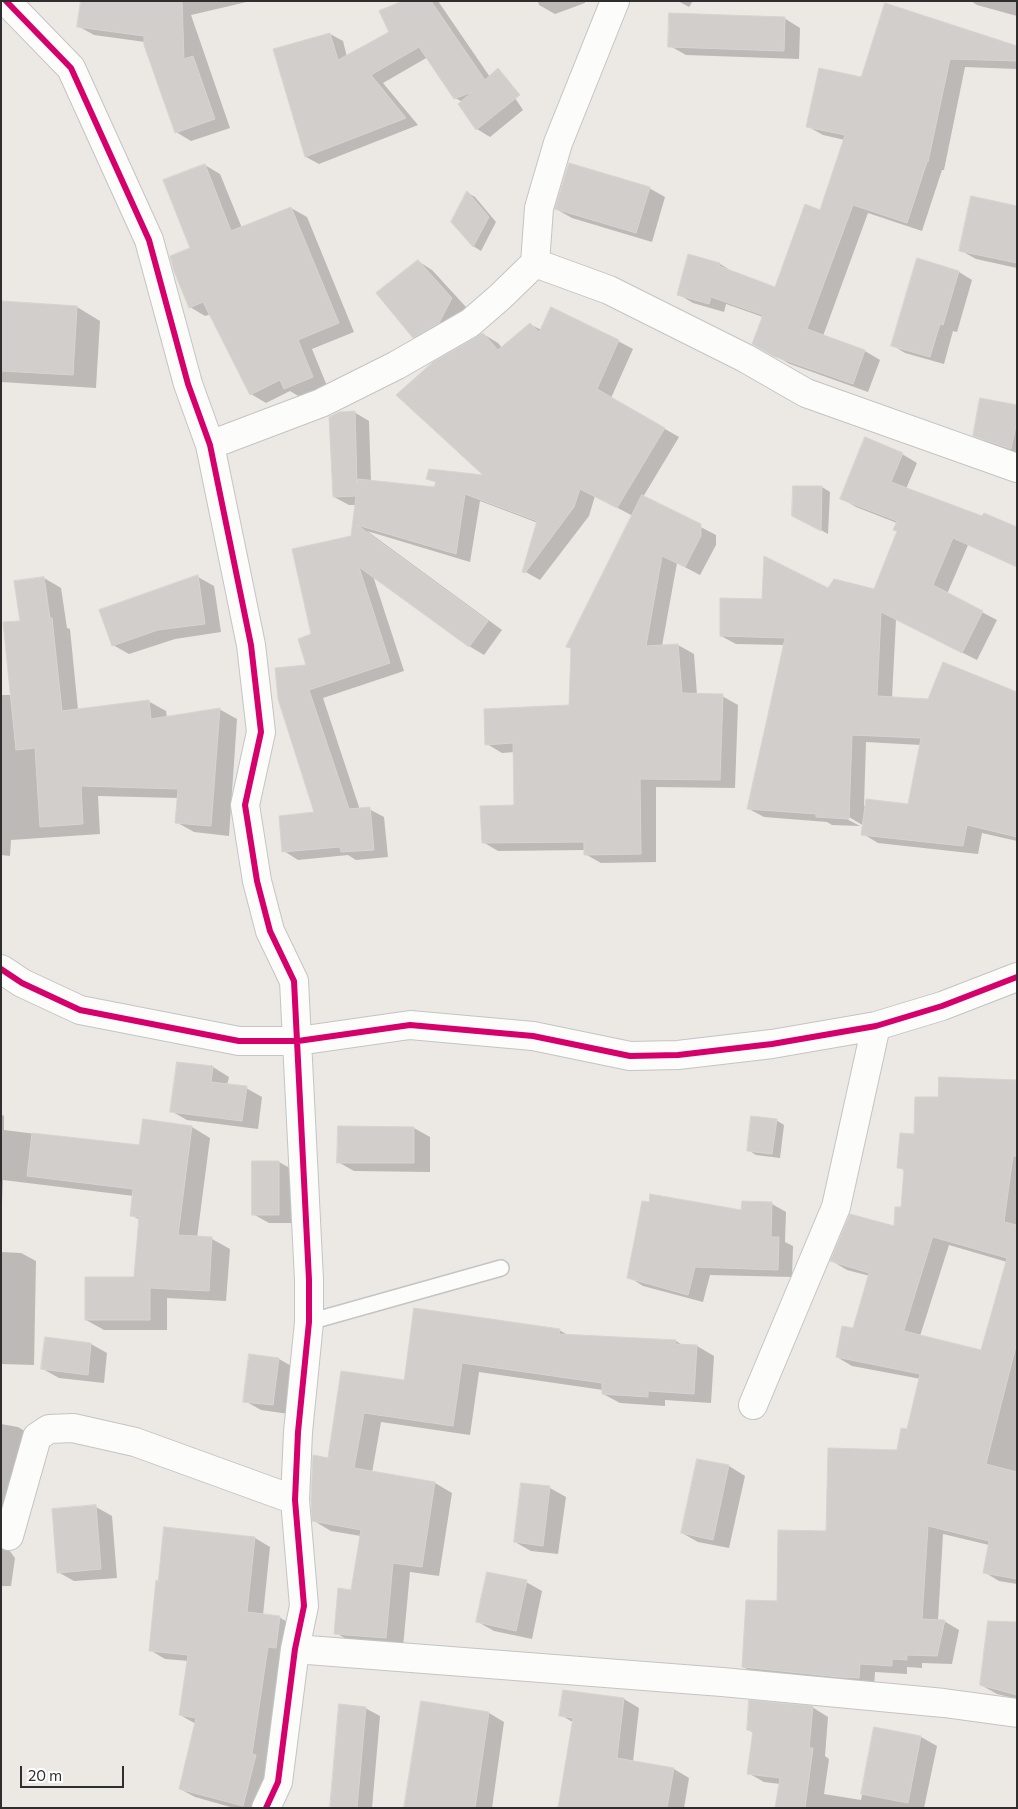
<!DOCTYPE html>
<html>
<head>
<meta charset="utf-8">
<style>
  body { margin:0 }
  #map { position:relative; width:1018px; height:1809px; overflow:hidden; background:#ece8e4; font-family:Commissioner,sans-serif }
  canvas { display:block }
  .frame { position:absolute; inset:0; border:2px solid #2e2e2e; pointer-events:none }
  .scale { position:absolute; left:20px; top:1766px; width:104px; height:22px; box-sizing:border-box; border:2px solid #2e2e2e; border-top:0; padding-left:6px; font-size:15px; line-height:18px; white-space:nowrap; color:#2e2e2e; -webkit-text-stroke:4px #fff; paint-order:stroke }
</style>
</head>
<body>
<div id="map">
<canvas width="1018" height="1809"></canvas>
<div class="frame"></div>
<div class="scale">20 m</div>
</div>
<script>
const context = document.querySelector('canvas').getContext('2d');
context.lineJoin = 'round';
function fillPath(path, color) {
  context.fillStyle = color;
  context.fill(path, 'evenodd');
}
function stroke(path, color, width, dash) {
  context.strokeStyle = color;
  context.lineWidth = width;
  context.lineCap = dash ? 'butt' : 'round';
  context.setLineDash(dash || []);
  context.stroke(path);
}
fillPath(new Path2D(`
  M82,1H251L191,15L230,128L191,141L176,132L145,42L94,35L78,26Z
  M406,1H438L490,77L505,83L523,110L490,137L477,129L463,102L455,98L428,57L383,83L418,125L319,164L306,157L275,50L330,34L343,41L347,57L390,33Z
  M538,1H585V3L555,14L539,5Z
  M678,1H693L689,7Z
  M971,1H1017V16L977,5Z
  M886,5L1017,48V69L965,67L944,170H942L922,231L868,213L823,336L865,351L880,360L868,392L790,364L754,344L763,317L726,304L724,312L693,303L678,294L689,256L720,264L735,273L776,289L821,211L845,140L823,135L807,126L862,78Z
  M784,18L800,28L799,59L686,55L670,46Z
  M205,165L220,174L242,228L291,208L307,217L354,332L312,349L327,386L300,397L290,391L266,403L251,394L211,314L205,316L190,307L192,248Z
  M649,188L665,197L652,242L572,218L556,209Z
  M468,193L475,197L496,222L481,251L473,246L453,221Z
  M1017,207V268L976,259L960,250Z
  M918,260L959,272L972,280L957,332L953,331L944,364L905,353L892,345Z
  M418,261L432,270L466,307L453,331L428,345L414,337Z
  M1,302L77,307L100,321L96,388L1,382Z
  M530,324L541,330L618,341L633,349L611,398L679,437L643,497L716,535V545L700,575L677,563L662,646L678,645L694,654L697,695L722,696L738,705L735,788L656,787V862L601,863L585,854V850L498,851L483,842L515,806V752L502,753L487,744L570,706L573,649L568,646L633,516L595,496L589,516L540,580L524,571L538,523L480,501L470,562L367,531L502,630L484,655L469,646L373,576L404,671L323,698L360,810L369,809L384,817L388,857L356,860L348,855L298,860L284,851L316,813L279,698L308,666L313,635L352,537L356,505H349L334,497L354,412L369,421L371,482L435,489L437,483L428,478L486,477L483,334L498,343L502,348Z
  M1017,406V454L991,445L975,435Z
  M902,454L917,463L906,489L1017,529V567L968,545L947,594L997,620L977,660L896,619L892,698L929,700L1017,693V841L982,833L978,854L878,843L863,834L864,826L844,814L843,817L860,826L832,825L827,822L764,817L749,809L784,645L736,644L721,636L763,601L829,590L875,591L898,531L897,523L856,507L841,498ZM866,742L921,745L909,805L864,806Z
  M822,487L830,492L828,534L793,515Z
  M198,577L214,586L221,632L175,639L129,654L113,645Z
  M44,578L61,588L67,628L70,629L78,710L148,701L166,711L167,718L219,709L237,719L229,836L194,832L176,822L178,798L98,796L100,834L11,840L10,856L1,855V695H12L22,622Z
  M213,1067L229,1077L227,1085L246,1088L262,1097L258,1129L187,1120L171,1111Z
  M1017,1081V1584L999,1581L984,1572L989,1545L943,1534L938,1621H944L959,1630L952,1664L922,1663V1668L907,1667V1674L875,1672L874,1686L758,1675L743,1667L778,1603L827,1532L898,1451L908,1431L921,1379L852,1366L837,1357L853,1329L870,1276L847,1270L832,1261L895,1228L902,1209L905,1171L899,1167L915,1135L939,1099ZM949,1245L1007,1262L981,1351L920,1336Z
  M1,1114L4,1116V1130L140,1147L144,1121L192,1127L210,1138L197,1238L212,1239L230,1249L226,1301L167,1298V1330H104L86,1320L136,1278L140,1220L131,1215L134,1196L3,1180L1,1227Z
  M776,1120L784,1125L780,1158L756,1155L748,1150Z
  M339,1127L414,1128L430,1137V1172L354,1171L338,1162Z
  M279,1162L295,1171V1223H269L253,1214Z
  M772,1204L786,1212L785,1242L793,1246L792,1277L710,1275L703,1302L643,1286L629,1277L743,1212Z
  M1,1252L21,1253L36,1261L34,1365L1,1364Z
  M559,1330L568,1335L676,1341L684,1346H697L714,1356L711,1403L665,1400V1406L620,1403L603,1394V1390L479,1372L470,1435L381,1422L372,1473L435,1483L452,1493L439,1576L410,1572L403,1647L353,1643L336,1633L352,1591L361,1536L331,1531L314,1521L330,1460L342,1372L405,1381Z
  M91,1344L107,1353L104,1383L59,1378L43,1369Z
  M279,1359L295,1368L289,1414L261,1410L245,1401Z
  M1,1424L18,1427L33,1436L8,1541L9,1550L15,1558L11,1586H1Z
  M698,1460L729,1466L745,1476L729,1548L698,1542L682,1533Z
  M522,1484L550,1488L566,1497L558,1554L531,1551L515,1542Z
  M96,1507L112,1516L117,1578L74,1581L58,1572Z
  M255,1538L270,1547L263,1615L279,1617L294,1626L271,1765L260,1808H234L195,1797L180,1789L196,1724L180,1715L189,1661L165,1659L150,1650Z
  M526,1582L542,1591L532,1639L494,1631L478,1622Z
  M1017,1624V1699L997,1694L981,1685Z
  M624,1699L639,1708L633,1762L674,1769L689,1778L684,1808H559L574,1723L561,1715Z
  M812,1707L828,1717L825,1756L829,1759L824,1794L861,1800L875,1728L921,1737L937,1746L924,1808H776L780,1784L764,1782L748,1773L754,1733L748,1730Z
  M365,1708L380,1716L372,1808H331Z
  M489,1713L504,1722L492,1808H406Z`), '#0003');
const building = new Path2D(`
  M81,1H182L184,59L193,56L215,119L175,133L144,45V36L77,27Z
  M403,1H431L485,80L498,68L520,95L476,130L458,104L472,92L454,99L419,47L371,75L406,118L305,157L273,49L330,33L338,60L389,32L379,11Z
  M885,3L1017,46V61L950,59L928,162H927L907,223L853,205L807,329L865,350L853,384L773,356L752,344L763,315L711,297L709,304L677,295L688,254L720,263L719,266L775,287L805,204L820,210L845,135L806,127L819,68L861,77Z
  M669,13L785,17L784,51L668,47Z
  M569,163L650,187L636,233L555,209Z
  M205,164L231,231L291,207L339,323L298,340L313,377L284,389L280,380L250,395L203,302L189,308L174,271L170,256L190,248L163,180Z
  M467,191L489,217L473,247L451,222Z
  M971,196L1017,206V263L959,251Z
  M917,258L959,271L943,325L940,324L930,357L891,346Z
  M418,260L452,298L439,323L413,338L376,293Z
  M1,301L77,306L73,375L1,371Z
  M551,307L619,340L597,389L665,428L617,508L580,489L574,507L525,573L522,572L537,521L465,494L456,554L357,525L488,621L469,647L359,567L390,663L309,690L349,809L370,807L374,850L341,852L340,847L282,852L279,816L314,812L278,699L275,668L306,665L298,639L311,634L292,549L351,536L356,496L333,497L329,417L339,412L355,411L357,484L358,479L434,487L436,482L426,479L429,469L483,475L396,395L433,362L483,333L498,350L530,323L539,332Z
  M980,398L1017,405V421L1011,449L973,436Z
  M865,437L903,453L891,482L982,516L984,513L1017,527V567L953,538L933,585L983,611L962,653L881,612L877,696L928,699L943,662L1017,692V837L967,825L963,846L861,835L866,799L908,804L921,738L852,735L849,819L816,817V814L747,809L785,638L720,636V598L762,599L764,556L828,588L834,579L874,589L897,531L893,530L897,521L840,499Z
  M793,486H822L821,531L792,516Z
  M642,495L701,524V536L685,567L662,556L646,646L678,644L682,693L723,694L720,780L640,779L641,854L584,855V842L482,843L480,806L514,805L513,743L485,745L484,709L569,705L571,648L566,647Z
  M198,575L205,624L158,630L112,646L99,610Z
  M44,577L50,618H52L62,711L149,700L151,719L220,708L211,826L175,823L178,789L81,786L83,824L40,827L35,748L16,750L3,622L20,621L14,581Z
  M177,1062L213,1066L211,1082L247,1086L242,1121L170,1112Z
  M939,1077L1017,1080V1156H1013L1004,1222L1017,1225V1342L986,1464L1017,1472V1579L983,1573L989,1541L928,1526L922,1619L945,1620L937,1656L907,1655V1660L892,1659V1666L860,1664L859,1678L839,1677L742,1667L746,1600L777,1601L778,1530L826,1531L828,1448L897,1450L901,1428L907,1429L920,1374L836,1357L842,1326L853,1328L869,1273L830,1261L850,1214L894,1226L895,1207H901L904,1169L897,1168L900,1133L914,1134L915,1097H938ZM933,1237L1007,1258L981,1350L904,1331Z
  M751,1116L777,1119L772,1154L747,1151Z
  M143,1119L192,1126L178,1235L212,1237L209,1291L150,1288V1320H85V1277H134L139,1217L130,1216L133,1189L27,1176L32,1133L139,1145Z
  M338,1126L414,1127V1163H337Z
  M252,1161H279V1215H252Z
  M650,1194L741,1210L742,1201L772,1202L771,1237H779L778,1270L695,1267L688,1295L627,1278L642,1201L649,1202Z
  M414,1308L560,1329L559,1334L676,1340L675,1344L697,1345L694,1394L648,1391V1397L602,1394V1383L462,1363L453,1426L364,1413L354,1468L435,1482L422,1567L393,1563L386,1638L334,1634L338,1588L351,1590L361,1530L312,1521L311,1500L313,1455L328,1458L341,1371L404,1380Z
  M45,1337L91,1343L88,1375L41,1369Z
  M249,1354L279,1358L273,1405L243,1402Z
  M697,1459L729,1465L713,1540L681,1533Z
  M521,1483L550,1486L543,1546L514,1542Z
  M96,1505L101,1569L57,1573L52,1509Z
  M164,1527L255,1537L247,1612L280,1616L276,1648L268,1647L252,1754L256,1755L243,1806L179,1789L196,1718L179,1715L188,1655L149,1651L156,1580L158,1581Z
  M487,1572L527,1580L516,1631L476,1622Z
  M988,1621L1017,1622V1695L980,1685Z
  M563,1690L624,1698L617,1758L674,1768L667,1808H558L573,1718L559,1716Z
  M749,1700L813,1706L809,1748H813L805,1808H775L780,1778L747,1774L753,1731L747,1730Z
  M421,1701L489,1712L475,1808H404Z
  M339,1704L366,1707L357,1808H330Z
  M874,1727L921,1736L908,1803L861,1794Z`);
fillPath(building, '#d1cecb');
stroke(building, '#d7d4d0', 1);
const service = new Path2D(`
  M309,1322L501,1268`);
const minor = new Path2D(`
  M6,1L71,68L149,240L188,384L210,445L251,645L261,732L245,805L257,881L270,931L294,981L309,1280V1322L298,1432L295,1500L304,1606L295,1649L278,1782L266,1808
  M535,263L609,290L745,358L806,393L1017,468
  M210,445L321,403L397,365L470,323L500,297L535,263L539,208L558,143L615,1
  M1,969L22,983L80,1010L239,1041H298L410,1025L533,1036L630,1056L678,1055L772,1044L876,1026L942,1006L1017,977
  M753,1405L836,1207L876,1026
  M9,1536L37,1437L49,1429L73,1428L135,1442L295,1500
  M295,1649L722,1682L944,1703L1017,1713`);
stroke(service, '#c5c4c5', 18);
stroke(minor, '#c5c4c5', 30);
stroke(service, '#fcfcfb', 15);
stroke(minor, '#fcfcfb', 28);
stroke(new Path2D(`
  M6,1L71,68L149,240L188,384L210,445L251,645L261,732L245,805L257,881L270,931L294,981L309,1280V1322L298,1432L295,1500L304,1606L295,1649L278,1782L266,1808
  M1,969L22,983L80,1010L239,1041H298L410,1025L533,1036L630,1056L678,1055L772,1044L876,1026L942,1006L1017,977`), '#d6006c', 6);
</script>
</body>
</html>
